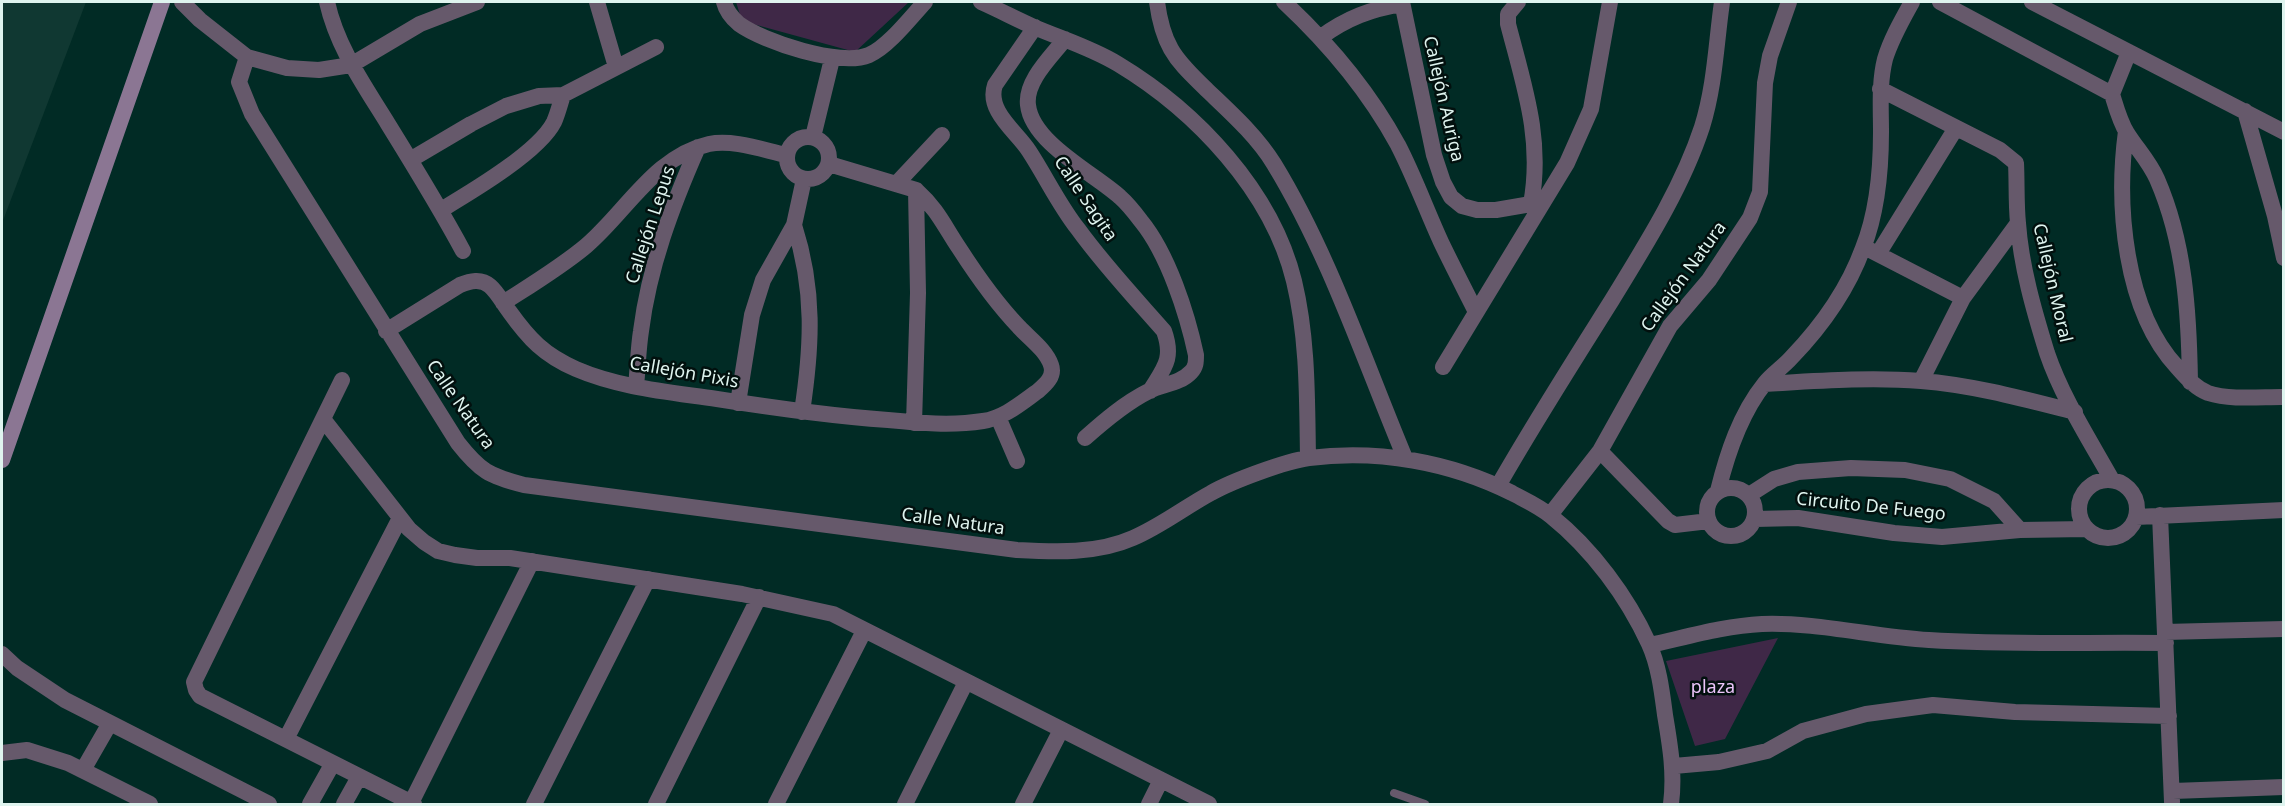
<!DOCTYPE html>
<html>
<head>
<meta charset="utf-8">
<style>
  body { margin:0 }
  #map { position:relative; width:2285px; height:806px; overflow:hidden; background:#012b25; font-family:"Noto Sans",sans-serif }
  canvas { display:block }
  .frame { position:absolute; inset:0; border:3px solid #dff4ef; pointer-events:none }
</style>
</head>
<body>
<div id="map">
<canvas width="2285" height="806"></canvas>
<div class="frame"></div>
</div>
<script>
const context = document.querySelector('canvas').getContext('2d');
context.lineJoin = 'round';
function fillPath(path, color) {
  context.fillStyle = color;
  context.fill(path, 'evenodd');
}
function stroke(path, color, width, dash) {
  context.strokeStyle = color;
  context.lineWidth = width;
  context.lineCap = dash ? 'butt' : 'round';
  context.setLineDash(dash || []);
  context.stroke(path);
}
function write(font, color, halo, rows, align = 'center') {
  context.font = font + ' "Noto Sans",sans-serif';
  context.lineWidth = 5;
  context.setLineDash([]);
  context.textBaseline = 'middle';
  context.strokeStyle = halo;
  context.fillStyle = color;
  for (const [text, x, y, turn = 0] of rows) {
    context.save();
    context.translate(x, y);
    context.rotate((+turn || 0) * Math.PI / 180);
    context.textAlign = isNaN(turn) ? turn : align;
    if (halo) context.strokeText(text, 0, 0);
    context.fillText(text, 0, 0);
    context.restore();
  }
}
fillPath(new Path2D(`
  M2,2H86L2,223Z`), '#103832');
fillPath(new Path2D(`
  M736,2H909L855,52L742,21Z
  M1778,638L1725,739L1695,746L1666,661Z`), '#3f2847');
stroke(new Path2D(`
  M1394,793L1425,804`), '#66596b', 8);
stroke(new Path2D(`
  M182,2L200,20L247,57L287,68L319,70L351,65L420,24L477,2
  M327,2C337,47 364,85 388,124C414,166 440,208 463,251
  M597,2L616,67
  M724,2C726,10 732,18 739,24C764,42 840,67 869,55C888,47 911,17 925,2
  M981,2C999,10 1016,19 1034,27C1062,39 1092,48 1118,64C1196,111 1272,191 1294,281C1308,339 1307,399 1308,458
  M1157,2C1159,17 1163,35 1171,49C1180,65 1194,77 1207,90C1230,112 1257,136 1274,164C1329,254 1364,360 1405,458
  M1284,2C1329,44 1368,90 1398,145C1414,176 1426,209 1441,242C1452,265 1464,288 1476,312
  M1402,2L1434,155L1443,182L1451,197L1462,206L1477,210H1496L1531,204C1543,139 1524,86 1508,24V14L1518,2
  M1940,2L2112,94
  M2032,2L2284,132
  M1035,27L995,85C986,111 1017,132 1029,151C1046,177 1059,205 1078,229C1104,265 1135,298 1164,331C1174,359 1164,368 1150,391
  M1321,37C1347,18 1371,9 1402,4
  M1065,39C1051,57 1025,81 1028,105C1032,143 1095,174 1120,197C1128,204 1135,213 1141,221C1168,254 1187,313 1196,355C1196,362 1196,367 1191,372C1180,384 1162,384 1149,391C1125,403 1104,421 1085,438
  M2129,52L2112,94C2116,107 2120,122 2127,133C2137,149 2149,161 2157,179C2185,243 2189,313 2190,382
  M247,57L239,82L252,114L458,443C480,471 489,476 524,485L1017,550C1055,552 1097,554 1133,538C1161,526 1185,507 1211,493C1232,481 1286,461 1309,458C1378,449 1450,462 1512,493C1525,500 1539,506 1551,516C1592,549 1627,596 1649,644C1659,666 1662,692 1665,715C1670,745 1675,773 1671,804
  M1880,89L2000,150L2016,163C2017,183 2016,203 2018,223C2021,266 2034,311 2047,353C2062,397 2089,439 2112,480
  M2245,111L2275,216L2284,258
  M2126,131C2116,205 2124,310 2177,367C2186,377 2195,388 2208,393C2230,400 2259,397 2282,397
  M787 158a21 21 0 1 1 42 0a21 21 0 1 1-42 0Z
  M813,137L832,59
  M410,160L471,124L506,106L539,96L563,95L656,47
  M829,164L916,190L918,293L914,423
  M897,183L942,135
  M441,210C471,192 539,152 554,122C558,113 560,104 563,95
  M794,225C815,290 812,346 802,412
  M1868,249L1963,298
  M1878,254L1956,128
  M503,303C531,285 561,267 586,246C626,212 655,156 709,144C733,139 763,150 786,155
  M386,331L460,285C470,281 481,278 490,286C497,292 503,303 509,311C529,339 544,355 576,369C620,388 670,392 717,399C774,408 831,416 888,420C919,423 952,426 983,421C1004,418 1021,403 1038,391C1046,384 1055,376 1051,365C1046,350 1029,338 1019,327C996,303 977,276 959,248C943,224 938,210 916,190
  M1443,367L1567,163L1591,109L1610,2
  M342,380L194,682L196,690L200,696L414,804
  M1921,381L1963,298L2018,223
  M1765,384C1817,381 1869,377 1921,381C1973,385 2024,399 2075,412
  M636,386C638,368 638,350 641,331C649,267 672,206 698,147
  M738,403L752,315L763,280L794,225L804,179
  M998,417L1017,461
  M323,419L409,529L424,542L438,551L455,555L477,558H510L742,594L833,614L1209,804
  M1600,451L1668,521L1675,525L1709,521
  M2079 509a29 29 0 1 1 58 0a29 29 0 1 1-58 0Z
  M1498,486C1534,423 1573,362 1612,300C1645,246 1682,188 1702,127C1715,85 1716,44 1722,2
  M1707 512a24 24 0 1 1 48 0a24 24 0 1 1-48 0Z
  M1718,491C1727,454 1740,414 1765,383C1772,374 1783,367 1791,358C1821,327 1848,289 1863,248C1877,213 1881,169 1881,132C1881,107 1879,83 1885,59C1891,39 1902,20 1912,2
  M1749,495L1774,479L1798,472L1851,468L1905,470L1950,479L1994,501L2020,530
  M1550,515L1600,451L1670,326L1709,280L1750,218L1760,192L1765,83L1770,56L1789,2
  M2160,515L2172,802
  M2136,517L2284,510
  M1755,519L1798,518L1894,533L1942,537L2020,530L2087,529
  M2165,632L2284,629
  M1650,645C1687,637 1724,626 1762,624C1818,622 1873,637 1929,640C2007,645 2087,642 2166,643
  M2,654L17,668L65,700L269,804
  M286,739L400,518
  M2,753L27,750L68,763L150,804
  M1674,766L1719,762L1767,751L1803,731L1866,714L1933,705L2015,712L2169,716
  M83,770L110,723
  M2173,791L2284,787
  M411,803L532,561
  M310,804L333,763
  M344,804L359,777
  M534,804L648,579
  M656,804L759,597
  M776,804L864,631
  M905,804L966,682
  M1023,804L1061,730
  M1149,804L1161,780`), '#66596b', 16);
stroke(new Path2D(`
  M2,460L162,2`), '#8b7693', 16);
write('18px', '#dff4ef', '#02100e', [
  ["Callejón Auriga",1443,99,77],
  ["Calle Sagita",1085,199,56],
  ["Callejón Lepus",651,225,-72],
  ["Callejón Natura",1684,277,-54],
  ["Callejón Moral",2052,283,77],
  ["Callejón Pixis",684,373,10],
  ["Calle Natura",460,405,55],
  ["Circuito De Fuego",1871,507,6],
  ["Calle Natura",953,522,8]
]);
write('18px', '#ebc4f9', '#02100e', [
  ["plaza",1713,688]
]);
</script>
</body>
</html>
